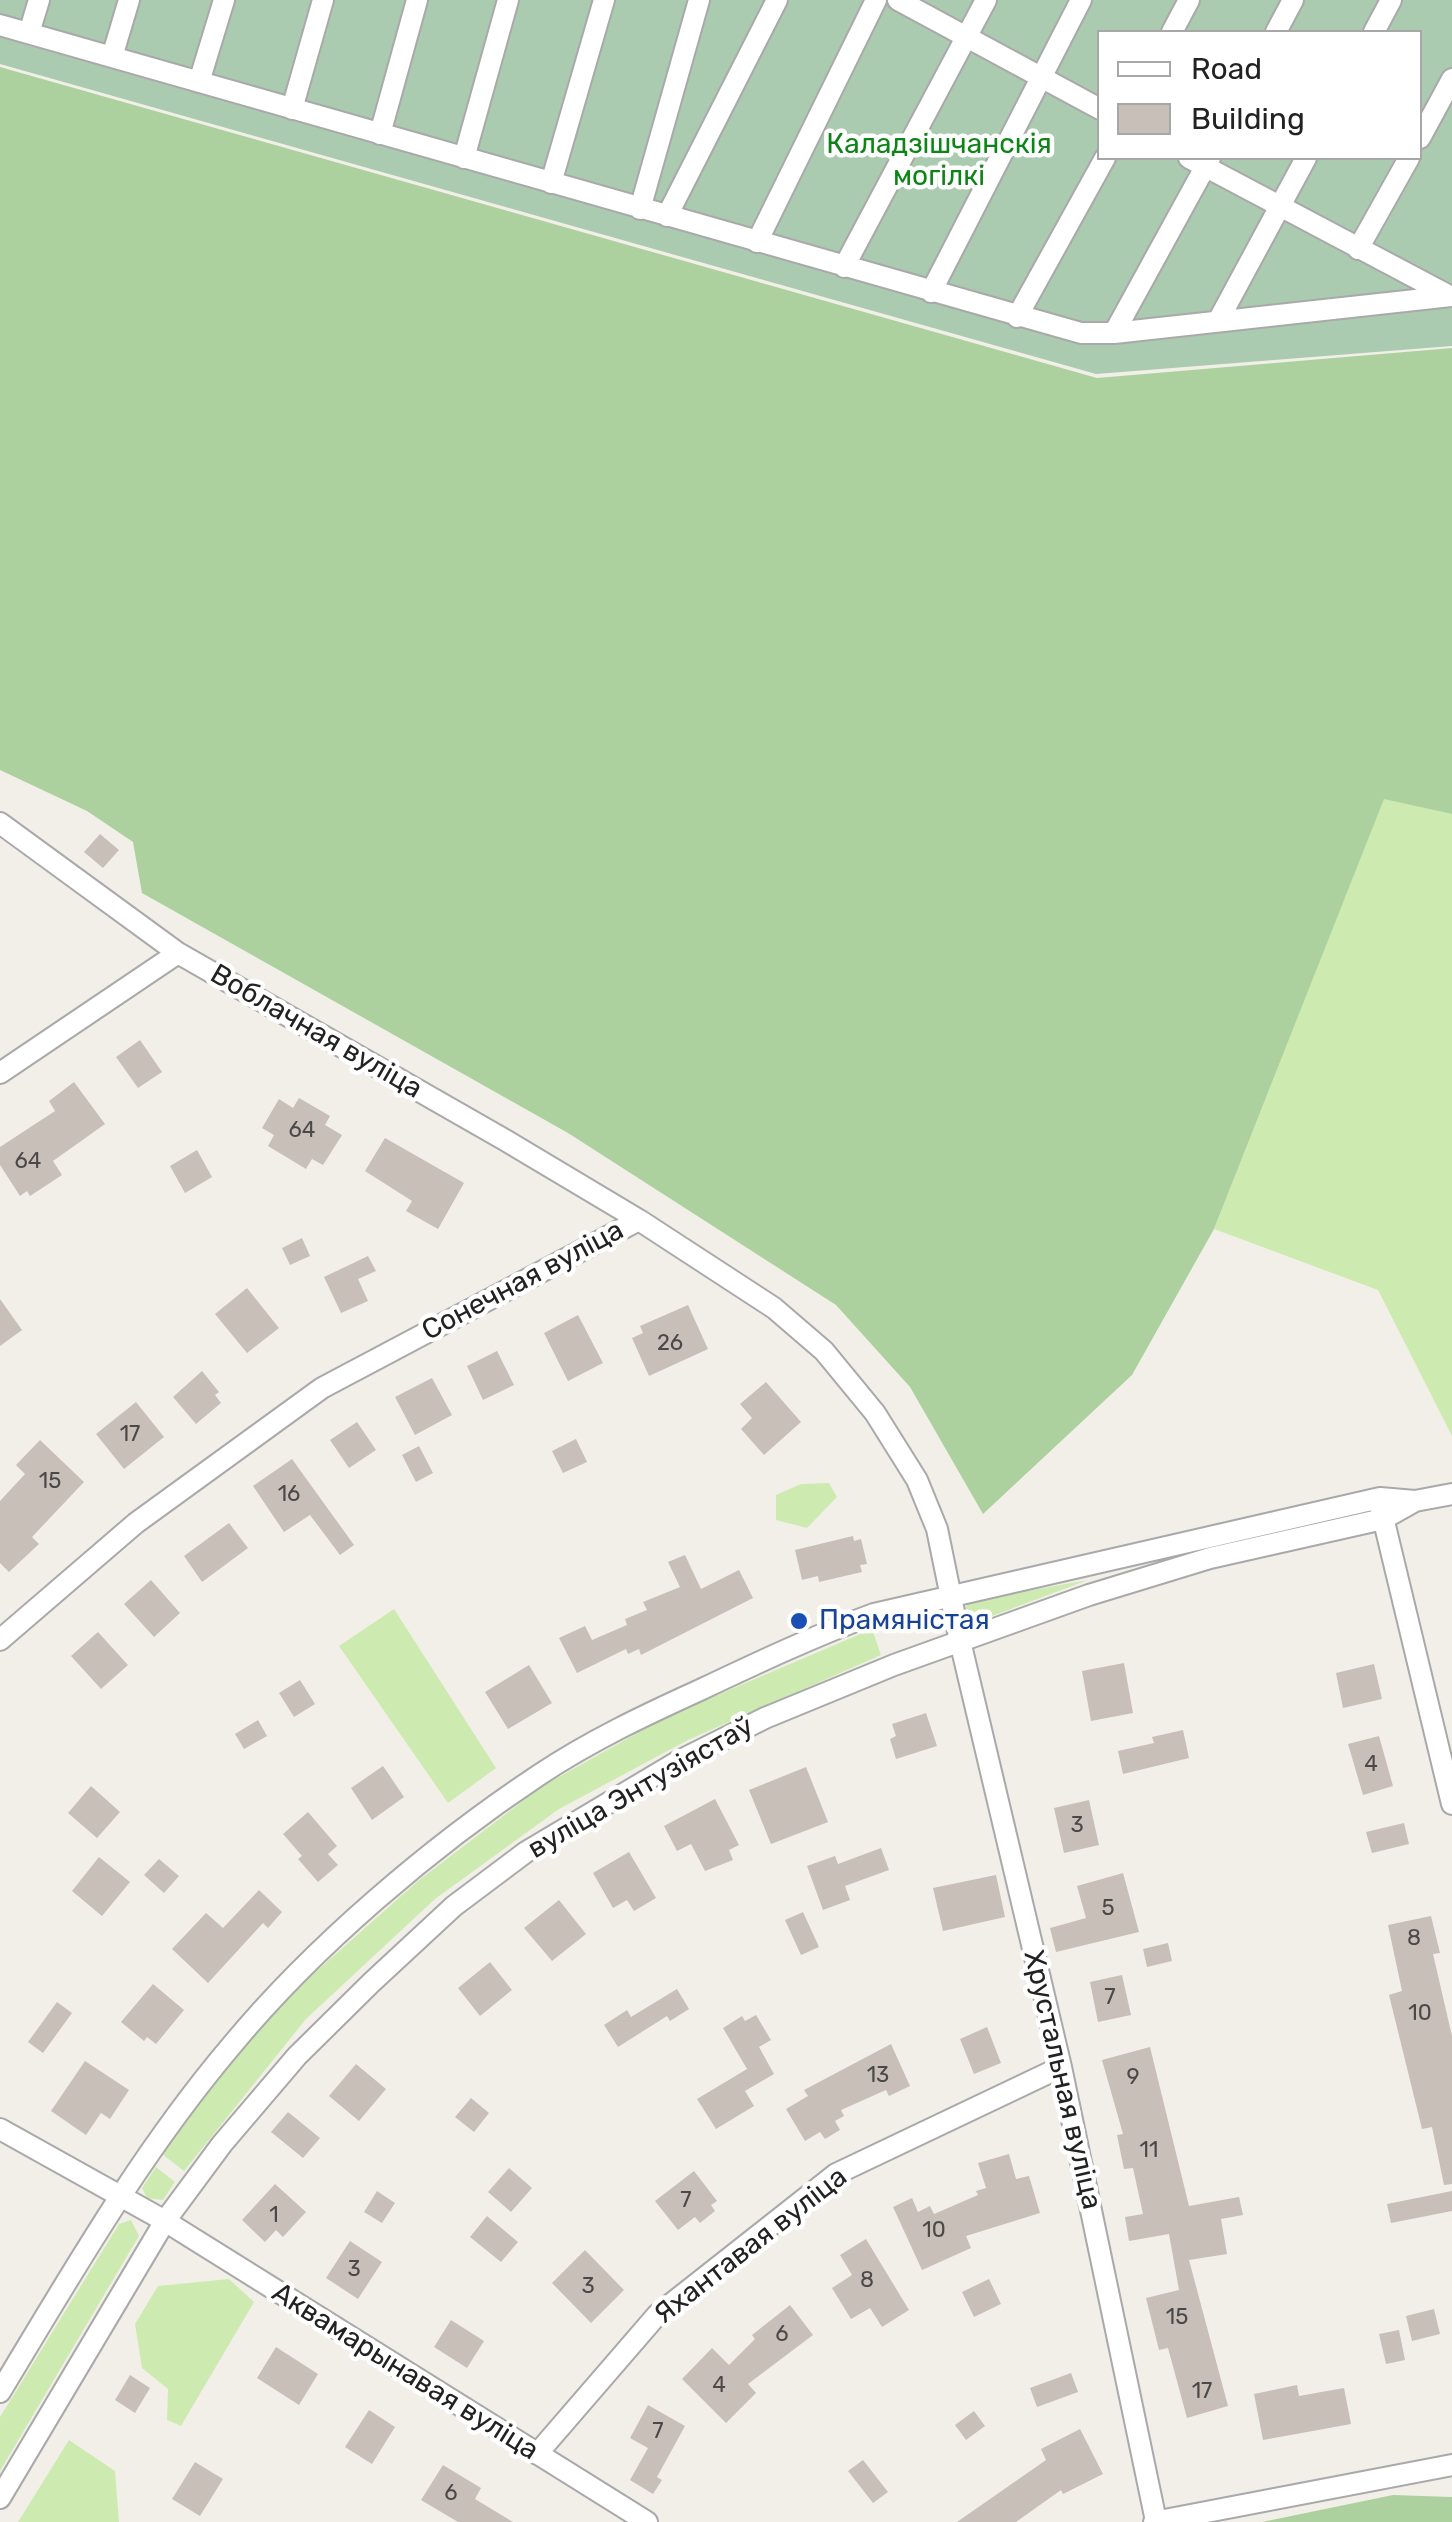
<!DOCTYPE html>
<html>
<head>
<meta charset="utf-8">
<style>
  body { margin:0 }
  #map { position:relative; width:1452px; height:2522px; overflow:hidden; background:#f2efe9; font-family:Rubik,sans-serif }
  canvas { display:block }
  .legend { position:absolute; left:1097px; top:30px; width:325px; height:130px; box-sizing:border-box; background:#fff; border:2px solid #a7a7a7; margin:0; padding:12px 18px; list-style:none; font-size:30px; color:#222 }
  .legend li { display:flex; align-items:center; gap:20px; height:50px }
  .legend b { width:50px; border:2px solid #a7a7a7 }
</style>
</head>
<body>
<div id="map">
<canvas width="1452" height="2522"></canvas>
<ul class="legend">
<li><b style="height:12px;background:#fff"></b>Road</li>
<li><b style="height:28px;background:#c7bfb8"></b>Building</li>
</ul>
</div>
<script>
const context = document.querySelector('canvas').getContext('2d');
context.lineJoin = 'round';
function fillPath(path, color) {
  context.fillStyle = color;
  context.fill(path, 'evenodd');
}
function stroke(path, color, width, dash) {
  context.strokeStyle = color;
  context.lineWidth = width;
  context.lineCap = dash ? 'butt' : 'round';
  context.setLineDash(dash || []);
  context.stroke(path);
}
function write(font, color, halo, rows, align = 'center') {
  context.font = font + ' Rubik,sans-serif';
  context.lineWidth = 9;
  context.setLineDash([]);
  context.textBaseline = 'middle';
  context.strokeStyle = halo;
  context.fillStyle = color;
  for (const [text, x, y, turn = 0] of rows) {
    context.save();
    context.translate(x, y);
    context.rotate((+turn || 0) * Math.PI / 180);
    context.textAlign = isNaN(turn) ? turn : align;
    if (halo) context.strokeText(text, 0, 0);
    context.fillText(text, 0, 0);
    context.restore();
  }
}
fillPath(new Path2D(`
  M1384,798L1452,814V1436L1378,1290L1214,1229Z
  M829,1483L837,1497L807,1528L776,1520V1495L801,1484Z
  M1088,1580L976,1622L965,1619L962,1611L968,1604L983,1599Z
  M394,1609L496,1768L448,1803L339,1646Z
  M872,1629L881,1655L688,1740L559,1809L435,1899L306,2019L184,2171L162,2154L226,2068L284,2000L418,1881L541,1787L666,1717Z
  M156,2167L175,2182L163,2200L147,2198L142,2188Z
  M131,2220L139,2236L0,2471V2417L119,2224Z
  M229,2279L254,2302L181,2426L167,2420L168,2389L142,2368L135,2324L158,2286Z
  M69,2440L115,2471L119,2522H18Z`), '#cdebb0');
fillPath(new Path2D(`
  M0,67L1097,378L1452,348V814L1384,799L1214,1229L1132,1375L983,1514L910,1387L836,1305L568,1133L142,893L133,842L87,811L0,770Z
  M1393,2495L1452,2497V2522H1262Z`), '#add19e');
fillPath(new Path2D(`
  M0,0H1452V346L1096,374L0,64ZM1100,32H1420V158H1100Z`), '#aacbaf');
fillPath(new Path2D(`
  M100,834L119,850L103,868L84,852Z
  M140,1040L162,1072L138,1088L116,1057Z
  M74,1082L105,1124L53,1161L62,1175L30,1196L27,1191L20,1196L0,1165V1147L55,1111L49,1101Z
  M299,1098L330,1116L325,1125L342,1135L323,1165L312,1159L306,1169L268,1146L274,1135L262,1128L279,1099L293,1108Z
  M385,1138L464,1183L438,1229L406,1211L412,1201L365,1171Z
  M197,1150L212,1177L185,1193L170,1166Z
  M302,1238L310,1256L290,1265L282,1248Z
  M368,1256L376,1271L358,1279L368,1301L341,1313L324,1277Z
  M247,1288L279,1328L247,1353L215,1314Z
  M0,1299L22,1330L0,1346Z
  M688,1305L708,1349L649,1376L632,1338L643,1333L640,1326Z
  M578,1315L603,1363L568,1381L544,1333Z
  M497,1351L514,1385L483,1400L467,1366Z
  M202,1371L219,1392L215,1395L221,1403L196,1424L173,1397Z
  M432,1378L452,1415L415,1435L395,1397Z
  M766,1382L801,1422L764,1455L741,1429L752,1418L740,1404Z
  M136,1402L164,1437L124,1469L96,1434Z
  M357,1422L376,1450L349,1468L330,1440Z
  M576,1439L587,1462L563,1473L552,1451Z
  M40,1440L84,1482L32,1537L39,1544L9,1572L0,1563V1501L25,1474L16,1465Z
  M419,1446L433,1473L416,1482L402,1455Z
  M292,1459L354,1545L340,1555L310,1515L284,1532L253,1486Z
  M229,1523L248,1548L202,1582L184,1556Z
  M853,1536L854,1541L861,1539L867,1564L860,1565L862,1572L819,1582L818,1576L802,1580L795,1550Z
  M685,1555L701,1589L739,1570L753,1598L641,1655L639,1649L628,1654L626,1649L577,1673L559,1638L585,1626L592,1640L627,1625L625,1619L647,1610L643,1602L680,1587L668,1562Z
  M151,1580L180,1613L154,1637L124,1604Z
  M98,1632L128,1665L101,1689L71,1656Z
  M1124,1663L1133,1713L1091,1721L1082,1671Z
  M1374,1664L1382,1699L1343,1708L1336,1673Z
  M529,1665L552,1703L508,1729L485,1692Z
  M300,1680L315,1704L294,1717L279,1693Z
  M926,1713L937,1746L896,1759L890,1739L896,1736L892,1724Z
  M258,1720L267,1736L244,1749L235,1734Z
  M1183,1730L1189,1758L1123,1774L1118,1751L1154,1743L1152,1737Z
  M1379,1736L1393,1786L1363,1795L1348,1744Z
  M383,1766L404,1797L372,1820L351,1788Z
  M806,1767L828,1822L771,1844L749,1790Z
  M91,1786L120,1812L97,1838L68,1813Z
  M715,1799L739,1845L729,1850L733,1860L705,1871L691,1844L677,1851L664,1826Z
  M1089,1800L1099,1845L1064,1853L1054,1808Z
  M308,1812L337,1846L328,1854L338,1865L318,1882L298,1859L302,1856L283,1834Z
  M1404,1823L1409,1844L1372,1853L1366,1832Z
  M881,1848L889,1870L845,1886L850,1900L823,1910L807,1866L835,1856L838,1864Z
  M629,1852L656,1898L634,1911L627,1900L613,1908L593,1873Z
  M99,1857L130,1882L102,1916L72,1891Z
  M159,1859L179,1876L164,1893L144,1875Z
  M1123,1873L1139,1932L1056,1952L1050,1928L1086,1918L1077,1886Z
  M996,1875L1005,1917L943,1931L933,1888Z
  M259,1890L282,1912L268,1928L263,1923L208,1983L172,1949L206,1913L223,1928Z
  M559,1900L586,1934L552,1961L524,1928Z
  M803,1912L819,1947L801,1955L785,1920Z
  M1431,1916L1440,1953L1433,1954L1452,2036V2184L1444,2185L1432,2127L1422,2129L1389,1995L1402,1991L1388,1925Z
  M1168,1943L1172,1961L1147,1967L1143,1949Z
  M490,1962L512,1990L480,2016L458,1988Z
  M1122,1975L1131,2015L1098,2022L1090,1982Z
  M153,1984L184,2010L156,2044L147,2037L144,2041L121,2022Z
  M677,1989L689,2009L670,2021L667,2016L618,2047L604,2025L627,2010L631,2017Z
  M57,2002L72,2013L43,2053L28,2042Z
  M756,2015L771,2040L759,2047L774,2074L745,2091L754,2106L716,2129L697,2099L747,2069L723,2028L742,2016L745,2021Z
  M987,2027L1001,2063L974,2074L960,2039Z
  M891,2044L910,2086L889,2096L886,2090L841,2110L844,2116L835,2121L840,2130L825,2139L820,2132L805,2141L786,2109L808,2096L804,2090Z
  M1150,2047L1189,2206L1239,2197L1243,2215L1221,2219L1227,2254L1189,2260L1228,2406L1187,2418L1168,2348L1159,2350L1146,2298L1179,2290L1169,2234L1129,2241L1125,2217L1143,2214L1133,2168L1124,2169L1117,2135L1123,2134L1102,2060Z
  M85,2061L129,2090L110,2119L101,2113L86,2135L51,2111Z
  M356,2064L386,2089L359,2121L329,2096Z
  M471,2098L489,2113L474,2132L455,2117Z
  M288,2112L320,2138L303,2158L271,2132Z
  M1009,2154L1016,2179L1029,2176L1040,2213L966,2236L971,2248L922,2270L893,2207L912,2198L918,2212L930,2206L934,2214L978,2195L976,2191L986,2188L978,2163Z
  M509,2168L532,2188L511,2212L488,2192Z
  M694,2171L717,2201L711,2205L715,2211L700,2223L695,2217L678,2230L655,2201Z
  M275,2184L306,2212L283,2237L276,2230L265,2242L242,2220Z
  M377,2191L395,2203L382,2223L364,2212Z
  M1452,2191V2211L1391,2223L1387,2204Z
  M487,2216L518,2242L501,2262L470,2237Z
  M866,2239L909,2310L882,2327L870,2308L851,2319L832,2288L852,2275L840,2255Z
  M350,2241L382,2262L358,2299L326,2278Z
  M585,2250L624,2290L591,2323L552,2283Z
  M989,2279L1001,2304L974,2317L962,2292Z
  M790,2305L813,2335L748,2384L756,2393L726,2423L682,2379L712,2348L729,2365L755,2339L752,2335Z
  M1434,2309L1440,2334L1412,2341L1406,2316Z
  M451,2320L484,2341L467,2368L434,2347Z
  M1399,2330L1405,2360L1386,2364L1379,2334Z
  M276,2347L318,2374L299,2405L257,2378Z
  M1071,2373L1078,2392L1037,2407L1030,2388Z
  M130,2375L150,2388L135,2413L115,2400Z
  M1297,2385L1299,2396L1344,2388L1351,2424L1263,2440L1254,2394Z
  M648,2405L685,2426L657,2477L662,2480L653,2494L630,2480L648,2448L630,2438Z
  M369,2410L395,2427L372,2464L345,2447Z
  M974,2411L985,2426L966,2440L955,2425Z
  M1080,2429L1103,2474L1063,2494L1061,2490L1016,2522H957L1046,2460L1041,2449Z
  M863,2460L888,2492L873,2503L848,2471Z
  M195,2462L223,2479L200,2516L172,2499Z
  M443,2465L481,2488L475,2499L513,2522H458L421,2500Z`), '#c7bfb8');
const minor = new Path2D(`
  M898,0L1100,109
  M0,25L1081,333H1114L1452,296
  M1172,32L1189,0
  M1276,32L1293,0
  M1374,32L1391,0
  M29,33L39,0
  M112,57L129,0
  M199,82L224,0
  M292,109L323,0
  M380,134L417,0
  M1420,138L1452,79
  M464,158L508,0
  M1189,158L1446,294
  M551,183L604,0
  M640,209L699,0
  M667,216L777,0
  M757,242L876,0
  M1358,249L1409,158
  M844,267L986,0
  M931,292L1081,0
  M1017,317L1105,158
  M1218,321L1306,158
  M1114,333L1210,158
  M0,823L178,953L505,1140L639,1220L774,1308L824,1351L875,1413L917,1480L937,1529L960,1641L1061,2067L1156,2521
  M0,1073L178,953
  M1381,1509L1452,1804
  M0,1640L136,1523L322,1388L639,1220
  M0,2129L165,2221L647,2522
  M0,2392C72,2273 142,2151 232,2045C314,1946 432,1846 539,1775C590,1741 645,1715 700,1690C757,1663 814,1636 874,1614L1380,1498L1415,1501L1452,1494
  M537,2454L657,2315L836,2174L1061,2067
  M0,2498L165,2221L222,2144L297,2056L372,1982L454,1906L526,1852L677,1762L765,1718L894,1665L1089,1595L1210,1558L1383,1519L1415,1501
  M1154,2522L1452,2465`);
stroke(minor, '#a9a9a9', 24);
stroke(minor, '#fff', 20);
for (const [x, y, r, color] of [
  [799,1621,10,"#1a4fb4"]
]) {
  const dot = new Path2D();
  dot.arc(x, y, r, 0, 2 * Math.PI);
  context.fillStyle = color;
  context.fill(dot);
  stroke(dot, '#fff', 4);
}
write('22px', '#4b4948', null, [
  ["64",302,1131],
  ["64",28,1162],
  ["26",670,1344],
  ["17",130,1435],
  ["15",50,1482],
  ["16",289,1495],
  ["4",1371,1765],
  ["3",1077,1826],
  ["5",1108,1909],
  ["8",1414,1939],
  ["7",1110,1998],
  ["10",1420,2014],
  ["13",878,2076],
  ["9",1133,2078],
  ["11",1149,2151],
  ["7",686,2201],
  ["1",274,2216],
  ["10",934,2231],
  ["3",354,2270],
  ["8",867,2281],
  ["3",588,2287],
  ["15",1177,2318],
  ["6",782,2335],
  ["4",719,2386],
  ["17",1202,2392],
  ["7",658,2432],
  ["6",451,2494]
]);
write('28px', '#0c8416', '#fff', [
  ["Каладзішчанскія",939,145],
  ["могілкі",939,177]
]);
write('28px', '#222', '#fff', [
  ["Воблачная вуліца",316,1032,30],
  ["Сонечная вуліца",523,1281,-28],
  ["вуліца Энтузіястаў",641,1788,-30],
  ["Хрустальная вуліца",1062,2080,77],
  ["Яхантавая вуліца",751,2246,-38],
  ["Аквамарынавая вуліца",405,2372,32]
]);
write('28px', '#164399', '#fff', [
  ["Прамяністая",819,1621]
], 'left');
</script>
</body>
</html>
